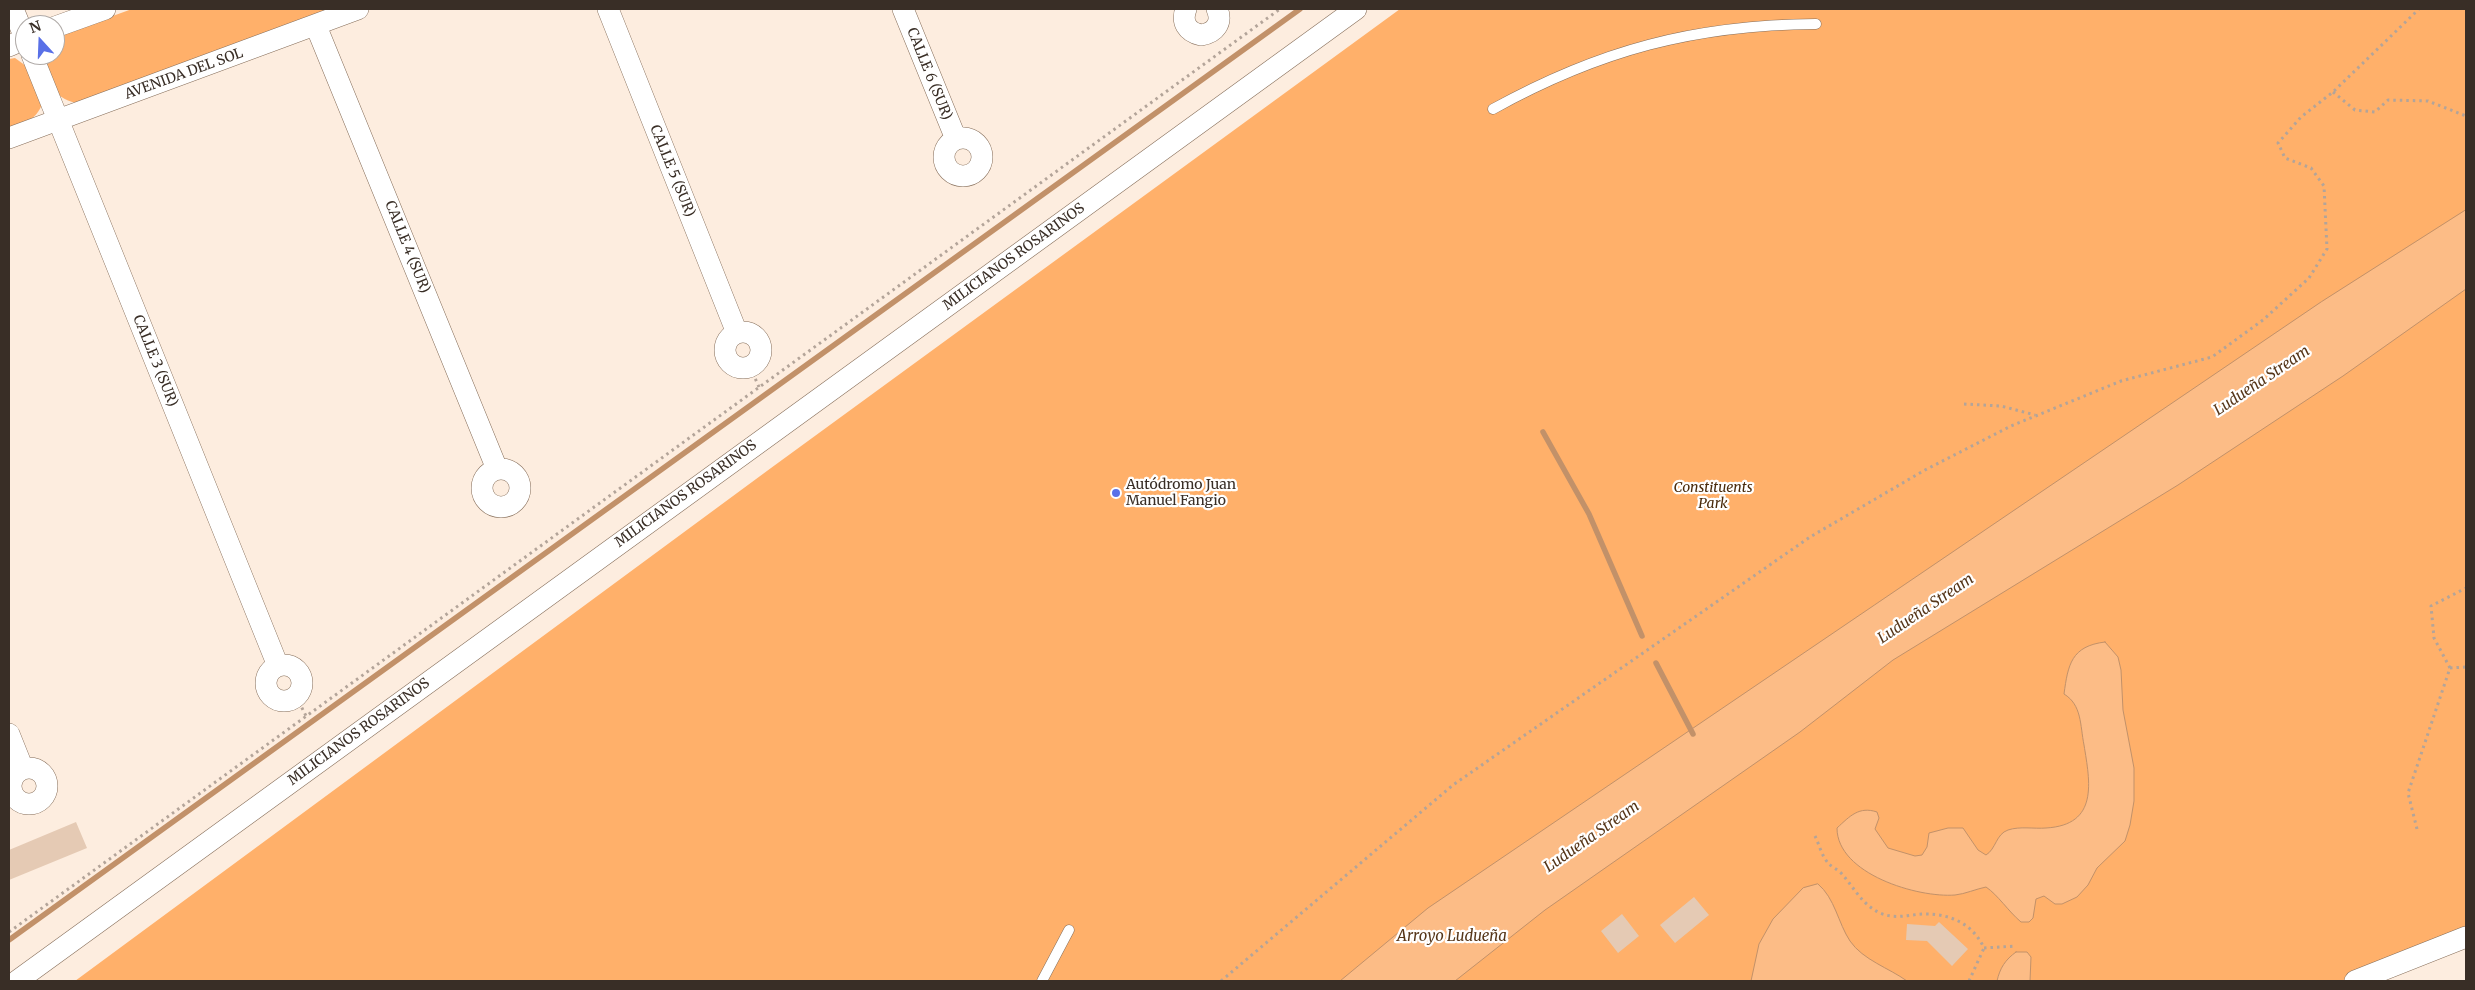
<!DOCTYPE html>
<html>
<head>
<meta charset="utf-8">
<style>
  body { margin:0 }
  #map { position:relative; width:2475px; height:990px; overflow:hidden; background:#fdeddf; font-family:Merriweather,serif }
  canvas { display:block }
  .frame { position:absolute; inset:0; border:10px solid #392e26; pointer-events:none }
  .north { position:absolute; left:15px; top:15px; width:50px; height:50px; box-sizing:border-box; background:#fff; border:1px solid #b0aba8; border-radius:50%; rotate:340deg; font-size:14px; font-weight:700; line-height:20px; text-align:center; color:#392e26 }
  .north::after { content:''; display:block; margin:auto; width:18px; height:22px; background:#5970e7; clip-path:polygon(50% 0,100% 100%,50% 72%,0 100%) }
</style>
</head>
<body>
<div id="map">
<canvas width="2475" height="990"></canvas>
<div class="frame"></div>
<div class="north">N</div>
</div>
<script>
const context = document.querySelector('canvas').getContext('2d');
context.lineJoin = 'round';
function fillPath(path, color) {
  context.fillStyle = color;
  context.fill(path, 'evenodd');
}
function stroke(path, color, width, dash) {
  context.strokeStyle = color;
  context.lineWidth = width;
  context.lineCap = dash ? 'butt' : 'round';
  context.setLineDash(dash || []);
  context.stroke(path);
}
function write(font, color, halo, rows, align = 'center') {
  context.font = font + ' Merriweather,serif';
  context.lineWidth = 4.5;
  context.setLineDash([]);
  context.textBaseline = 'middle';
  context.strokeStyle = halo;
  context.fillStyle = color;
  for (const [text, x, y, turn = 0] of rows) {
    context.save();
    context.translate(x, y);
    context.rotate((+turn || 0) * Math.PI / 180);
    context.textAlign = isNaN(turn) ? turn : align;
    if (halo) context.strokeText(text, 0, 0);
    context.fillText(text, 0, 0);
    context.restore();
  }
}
fillPath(new Path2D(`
  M132,9H335L77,103C50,98 50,78 42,55H55V37Z
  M1400,9H2466V937L2355,981H75L771,468Z
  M15,58L26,66L42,104C37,119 23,125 9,130V59Z`), '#ffb06a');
const water = new Path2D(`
  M2466,210V289L2343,376L2178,485L1893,660L1800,732L1545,910L1455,981H1340L1428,908L2321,302Z
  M2105,642L2118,657L2121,670L2123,710L2134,768V801L2130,825L2125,841L2097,868L2088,885L2077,897L2062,904H2055L2044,896L2036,899L2033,918L2029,922H2021C2008,911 1998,895 1986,887C1976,889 1965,894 1955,895C1918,898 1837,874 1837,828C1850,816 1859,806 1877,812L1879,818L1875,829L1888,848L1915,856L1922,855L1927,847L1929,833L1948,828H1963L1978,850L1986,855C1996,849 1996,834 2008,830C2020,826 2034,829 2046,828C2099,825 2090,782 2084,745C2080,725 2082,705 2064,694C2068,665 2071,646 2105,642Z
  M1818,884C1835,898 1838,923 1850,941C1863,960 1889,968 1907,981H1751L1759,944L1773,919L1803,888Z
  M2016,952H2027L2031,957L2030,981H1997C2000,968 2005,960 2016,952Z`);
fillPath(water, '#fcbc86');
stroke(water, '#c29169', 1);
stroke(new Path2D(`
  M1543,432L1589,514L1642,636
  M1656,663L1693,734
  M9,940L1300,9`), '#c29169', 5.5);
fillPath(new Path2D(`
  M76,822L87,848L9,880V850Z
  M1694,897L1709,915L1675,943L1660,925Z
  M1622,914L1639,936L1618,953L1601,931Z
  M1939,922L1968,949L1952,966L1927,941L1906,940L1907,924L1935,926Z`), '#e5cab4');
const lane = new Path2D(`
  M1493,109C1600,50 1694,25 1816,24
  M1042,981L1069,930`);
const street = new Path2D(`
  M13,9L25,38
  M608,9L737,333
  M903,9L956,139
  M1186,9C1181,22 1187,32 1201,35C1215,33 1223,23 1217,9
  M316,26L497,469
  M55,27L105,9
  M9,46L25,39
  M32,55L278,666
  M9,138L358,9
  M944 157a19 19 0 1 1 38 0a19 19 0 1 1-38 0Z
  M725 350a18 18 0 1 1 36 0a18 18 0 1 1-36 0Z
  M482 488a19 19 0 1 1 38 0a19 19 0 1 1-38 0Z
  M266 683a18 18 0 1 1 36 0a18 18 0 1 1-36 0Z
  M9,734L23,769
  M11 786a18 18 0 1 1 36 0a18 18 0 1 1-36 0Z
  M17,981L1356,9
  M2355,981L2466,937`);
stroke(lane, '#866e5a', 11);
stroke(street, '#866e5a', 22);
stroke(new Path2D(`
  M2333,92L2355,110L2375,112L2388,100L2428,101L2466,116
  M750,367L759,387
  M1964,404L2001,406L2035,415
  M2450,668L2466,667
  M296,696L306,716
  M2417,829L2408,793L2450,668L2434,638L2431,606L2466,588
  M1815,836C1819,844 1822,857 1829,864C1832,867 1837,869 1841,873C1854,887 1861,904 1880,913C1896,920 1910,914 1925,914C1951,914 1973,924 1984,948
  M9,932L1280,9
  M1984,948L2016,946
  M1221,981L1453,785L1810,537L1925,470L2011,426L2121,381L2212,357L2263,320L2309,278L2327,249L2324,186L2311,168L2285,158L2278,143L2301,117L2333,92L2419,9
  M1969,981L1984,948`), '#b3a499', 3, [2.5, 4]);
stroke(lane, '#fff', 10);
stroke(street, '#fff', 21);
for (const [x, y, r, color] of [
  [1116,493,5,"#5970e7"]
]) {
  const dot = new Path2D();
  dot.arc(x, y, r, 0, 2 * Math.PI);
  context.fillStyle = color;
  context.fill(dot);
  stroke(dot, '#fff', 2);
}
write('14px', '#392e26', '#fff', [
  ["AVENIDA DEL SOL",184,74,-20],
  ["CALLE 6 (SUR)",929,74,68],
  ["CALLE 5 (SUR)",672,171,68],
  ["CALLE 4 (SUR)",407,247,68],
  ["MILICIANOS ROSARINOS",1014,257,-36],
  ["CALLE 3 (SUR)",155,361,68],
  ["MILICIANOS ROSARINOS",686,494,-36],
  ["MILICIANOS ROSARINOS",359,732,-36]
]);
write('14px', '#392e26', '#fff', [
  ["Autódromo Juan",1126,485],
  ["Manuel Fangio",1126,501]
], 'left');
write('italic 14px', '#4a2b0c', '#fff', [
  ["Constituents",1713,488],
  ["Park",1713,504]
]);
write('italic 15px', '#563619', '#fff', [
  ["Ludueña Stream",2262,381,-34],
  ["Ludueña Stream",1926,609,-34],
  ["Ludueña Stream",1592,837,-35],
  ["Arroyo Ludueña",1452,937]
]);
</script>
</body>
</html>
